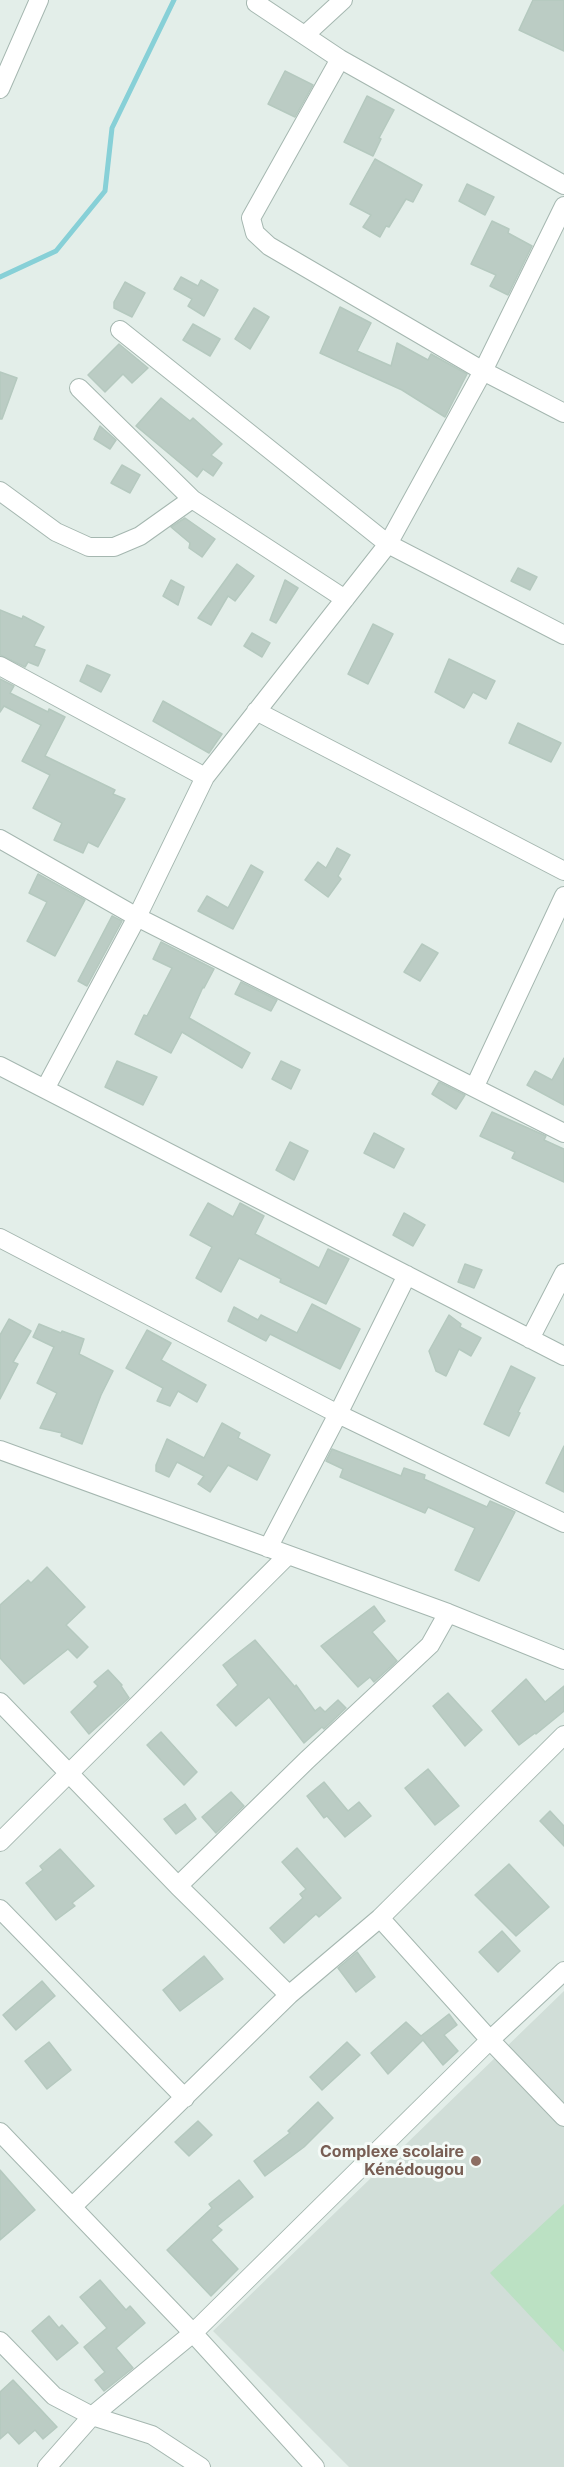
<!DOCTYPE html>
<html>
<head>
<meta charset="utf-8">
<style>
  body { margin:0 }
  canvas { display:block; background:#e3eee9 }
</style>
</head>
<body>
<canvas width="564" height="2467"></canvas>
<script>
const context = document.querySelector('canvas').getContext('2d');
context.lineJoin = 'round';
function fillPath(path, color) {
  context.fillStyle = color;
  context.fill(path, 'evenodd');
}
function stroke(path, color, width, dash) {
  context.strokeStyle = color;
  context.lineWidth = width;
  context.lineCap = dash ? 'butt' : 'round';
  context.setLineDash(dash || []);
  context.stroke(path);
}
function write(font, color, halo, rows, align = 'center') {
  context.font = font + ' Inter,sans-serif';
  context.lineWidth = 6;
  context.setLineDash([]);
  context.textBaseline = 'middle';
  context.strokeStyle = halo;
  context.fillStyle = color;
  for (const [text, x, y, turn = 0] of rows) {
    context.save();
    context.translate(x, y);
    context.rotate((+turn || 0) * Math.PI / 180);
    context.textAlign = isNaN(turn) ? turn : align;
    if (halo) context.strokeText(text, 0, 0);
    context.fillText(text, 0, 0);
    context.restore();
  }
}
fillPath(new Path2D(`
  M564,1991V2467H349L213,2331Z`), '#d1ded8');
fillPath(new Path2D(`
  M564,2204V2352L490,2273Z`), '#bbe1c3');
stroke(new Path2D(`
  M0,277L56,251L105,191L112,128L174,0`), '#87d0d7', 5);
const building = new Path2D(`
  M533,0H564V51L519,30Z
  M285,71L313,85L295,117L268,104Z
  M367,96L394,110L379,138L381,139L373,156L344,142Z
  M375,159L422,185L413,202L406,199L389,227L386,226L380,237L363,227L371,215L350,204Z
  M467,184L494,197L485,215L459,201Z
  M492,221L509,229L508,233L532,246L508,295L490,286L496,275L471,264Z
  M181,277L198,286L201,280L218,290L204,316L188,306L192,299L174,289Z
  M125,282L145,293L132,317L114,308V302Z
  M340,307L371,323L357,351L391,366L397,343L428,360L431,354L467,374L445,417L402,390L320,353Z
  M254,308L269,317L250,349L235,339Z
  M193,324L220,339L210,356L183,340Z
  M119,344L148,368L132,383L123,374L105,392L88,375Z
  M0,372L17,378L2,419H0Z
  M161,398L190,421L193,418L222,444L211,455L222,463L213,476L203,469L197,477L136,426Z
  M100,426L116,440L110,449L94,439Z
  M122,465L140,475L130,493L111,483Z
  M185,518L215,539L202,557L189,548L190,543L171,527Z
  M237,564L254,576L235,601L228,596L211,625L198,618Z
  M518,568L537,577L530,590L511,581Z
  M171,580L184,587L178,605L163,596Z
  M285,580L298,588L276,623L270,620Z
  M0,610L22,619L23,616L44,627L34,646L45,650L38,666L28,662L25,667L0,655Z
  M373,624L393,634L368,684L348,674Z
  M252,633L270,643L262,657L244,646Z
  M449,659L495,681L486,699L473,692L464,708L435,692Z
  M87,665L110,675L101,692L80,681Z
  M0,679L14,686L10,693L48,712L49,709L65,717L45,756L115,790L113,794L125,799L98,847L88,842L83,853L54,840L62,823L33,808L50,775L22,761L41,725L4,706L0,712Z
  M163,701L222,734L209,753L153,721Z
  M518,723L561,743L551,762L509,743Z
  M337,848L350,855L338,876L341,879L328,897L305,880L318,862L326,868Z
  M251,865L263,872L233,929L198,911L207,896L228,908Z
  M38,874L85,900L55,956L27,941L47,902L29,893Z
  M112,916L122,921L87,986L78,981Z
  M161,942L214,969L204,988L203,987L189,1018L250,1053L242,1068L182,1032L171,1053L135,1034L144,1015L147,1016L172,968L153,959Z
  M422,944L438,953L420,981L404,972Z
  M241,982L277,1000L271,1011L235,994Z
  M564,1058V1105L527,1085L535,1071L552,1080Z
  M117,1061L157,1077L143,1105L105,1087Z
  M281,1061L300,1070L291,1089L272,1079Z
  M439,1082L465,1095L456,1109L432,1094Z
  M492,1112L546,1136L544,1140L564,1149V1182L512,1158L515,1152L480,1136Z
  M374,1133L404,1149L394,1168L364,1153Z
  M290,1142L308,1151L294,1180L276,1170Z
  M208,1203L233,1217L240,1203L264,1216L255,1234L319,1268L328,1249L349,1259L326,1304L280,1282L281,1279L239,1258L221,1292L196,1278L212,1247L190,1235Z
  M404,1213L425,1225L413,1246L393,1235Z
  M465,1264L482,1270L474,1288L458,1282Z
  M312,1304L360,1329L340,1369L270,1334L266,1341L228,1321L234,1307L258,1320L261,1315L297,1333Z
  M449,1315L461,1324L460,1327L481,1338L471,1356L459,1349L446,1376L436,1371L429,1351Z
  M9,1319L31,1331L13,1362L18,1364L0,1399V1335Z
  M39,1324L61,1333L62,1331L84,1339L79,1354L113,1371L101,1395L82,1444L61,1436L62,1433L40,1428L57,1393L37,1383L54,1347L33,1337Z
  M147,1330L171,1343L161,1360L206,1385L197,1402L178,1391L170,1406L157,1401L163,1388L126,1368Z
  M511,1366L535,1378L518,1412L520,1413L509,1436L484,1424Z
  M222,1423L240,1433L238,1438L270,1455L257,1480L228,1465L210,1492L198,1484L204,1476L177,1462L169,1477L156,1471V1465L167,1439L204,1458Z
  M564,1446V1492L546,1483Z
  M332,1449L401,1476L404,1468L425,1475L424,1479L487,1507L490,1501L515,1512L479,1581L455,1570L475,1528L428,1507L425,1513L340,1477L343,1469L326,1461Z
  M47,1567L85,1607L66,1625L88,1647L77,1658L68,1649L24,1684L0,1658V1605L28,1580L31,1583Z
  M374,1606L385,1621L372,1632L397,1661L374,1682L370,1677L358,1687L321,1646Z
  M255,1640L295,1687L296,1685L315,1711L320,1707L325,1712L338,1700L346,1708L324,1729L322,1727L304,1743L269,1697L236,1726L217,1705L238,1685L223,1665Z
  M108,1670L122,1685L121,1686L129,1698L89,1734L71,1712L98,1686L94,1682Z
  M526,1679L545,1702L564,1686V1711L536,1734L535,1733L519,1745L492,1711Z
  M448,1693L482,1730L465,1746L433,1706Z
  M161,1732L197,1772L184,1785L147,1745Z
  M428,1769L459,1806L435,1825L405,1788Z
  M324,1782L348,1811L359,1802L371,1816L345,1837L327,1816L324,1818L307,1796Z
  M231,1792L244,1806L216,1833L202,1817Z
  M185,1804L196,1819L176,1834L164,1819Z
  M550,1811L564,1826V1846L540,1821Z
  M297,1848L341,1898L319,1917L316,1914L284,1943L270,1928L303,1898L300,1894L306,1889L282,1862Z
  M60,1849L94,1886L72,1903L75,1906L56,1920L26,1883L43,1870L40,1866Z
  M509,1864L549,1907L516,1936L475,1895Z
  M502,1931L520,1951L498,1972L479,1952Z
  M357,1952L375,1977L356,1992L338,1968Z
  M204,1956L223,1979L180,2011L163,1990Z
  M42,1981L55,1996L16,2030L3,2015Z
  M449,2014L457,2025L444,2035L458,2051L443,2065L423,2040L388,2074L371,2053L406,2022L421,2036Z
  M49,2042L71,2070L47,2089L25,2061Z
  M347,2042L360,2055L322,2090L310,2077Z
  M318,2102L333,2118L304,2147L265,2176L254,2161L290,2133L288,2131Z
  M198,2121L212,2135L189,2156L175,2142Z
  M0,2170L35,2210L0,2240Z
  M239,2180L253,2197L217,2226L222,2230L211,2240L238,2269L211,2296L167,2250L212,2208L209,2204Z
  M100,2280L126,2310L130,2306L145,2323L116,2348L133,2368L104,2391L95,2380L105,2372L84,2347L107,2328L80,2297Z
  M49,2316L59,2328L62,2325L78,2343L57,2360L32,2331Z
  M13,2380L57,2427L43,2439L35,2430L19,2444L8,2432L0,2439V2392Z`);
fillPath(building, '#bbccc4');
stroke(building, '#b5c9bf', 1.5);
const minor = new Path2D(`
  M256,3L340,59L564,185
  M305,35L343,0
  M340,59L251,218L255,233L269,246L483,371L564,413
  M0,89L39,0
  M120,330L388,544L564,635
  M79,388L192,499L345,599
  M0,491L56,532L89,547H114L140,536L192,499
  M0,666L205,777
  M256,711L564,871
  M0,839L137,917L564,1133
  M0,1066L564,1356
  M475,1086L564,896
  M45,1089L137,917L205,777L388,544L483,371L564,206
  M0,1238L338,1414L564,1523
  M530,1339L564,1273
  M0,1450L448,1613L564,1660
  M268,1548L338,1414L407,1275
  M0,1702L178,1886L289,1995L73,2206
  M0,1842L288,1555
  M178,1886L307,1760L430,1645L448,1613
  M0,1909L185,2098
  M380,1918L490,2040L564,2117
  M289,1995L380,1918L564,1735
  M0,2132L193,2333L315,2467
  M0,2341L54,2396L92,2416L152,2435L201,2467
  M47,2467L92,2416L193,2333L490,2040L564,1971`);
stroke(minor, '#a5b7b0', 20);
stroke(minor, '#fff', 18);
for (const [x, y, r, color] of [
  [476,2161,6,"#8d6e63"]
]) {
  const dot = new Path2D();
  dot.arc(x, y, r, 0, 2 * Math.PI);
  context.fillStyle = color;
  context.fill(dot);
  stroke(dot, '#f4faf7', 2);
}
write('bold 16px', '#785e54', '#f4faf7', [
  ["Complexe scolaire",464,2152],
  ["Kénédougou",464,2170]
], 'right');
</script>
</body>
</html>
